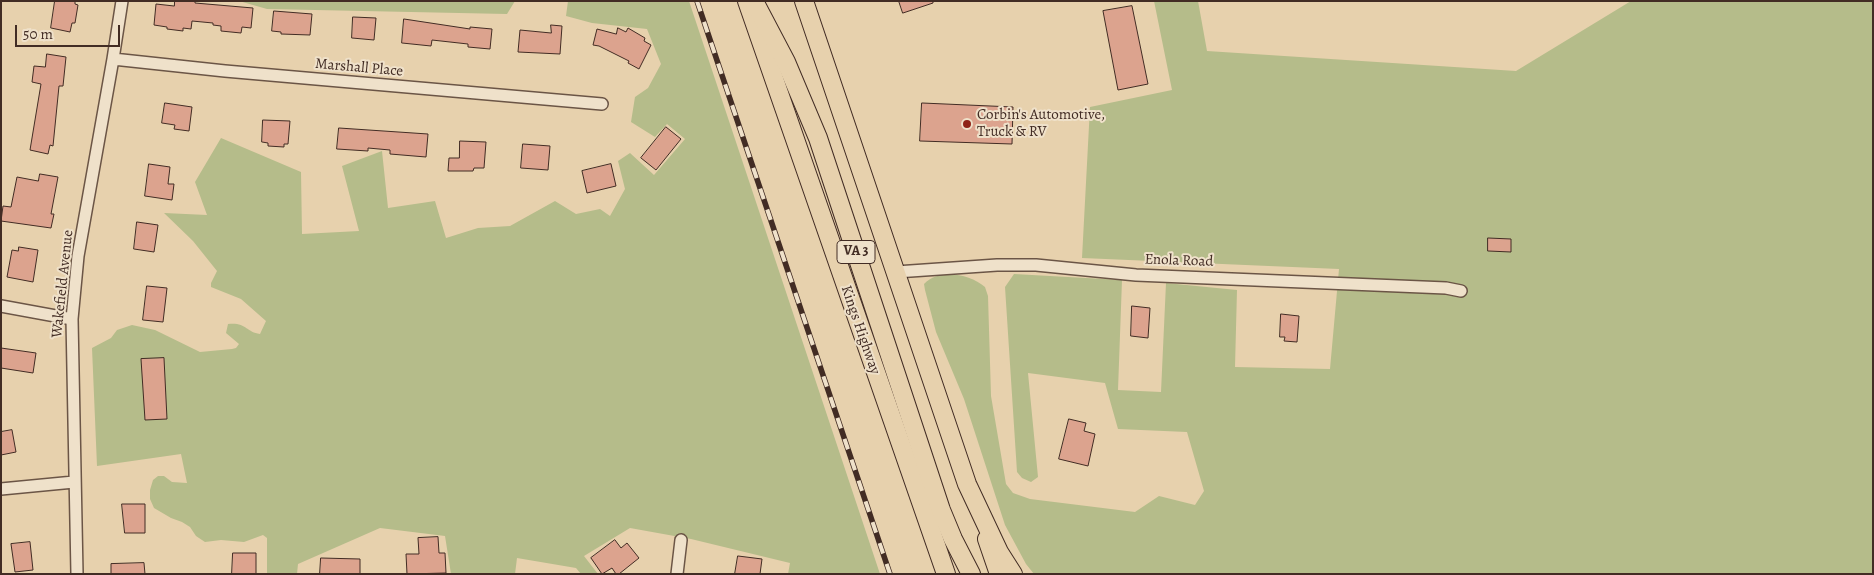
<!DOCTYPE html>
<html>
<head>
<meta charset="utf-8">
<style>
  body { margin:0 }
  #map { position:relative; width:1874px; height:575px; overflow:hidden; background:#e7d1ad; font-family:Alegreya,serif }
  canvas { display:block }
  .frame { position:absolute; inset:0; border:2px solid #422c24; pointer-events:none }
  .scale { position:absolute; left:15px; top:25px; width:105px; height:22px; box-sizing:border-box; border:2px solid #422c24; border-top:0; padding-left:6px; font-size:15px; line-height:18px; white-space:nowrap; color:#422c24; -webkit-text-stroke:4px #efe1ca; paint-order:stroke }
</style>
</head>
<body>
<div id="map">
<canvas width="1874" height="575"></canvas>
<div class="frame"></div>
<div class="scale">50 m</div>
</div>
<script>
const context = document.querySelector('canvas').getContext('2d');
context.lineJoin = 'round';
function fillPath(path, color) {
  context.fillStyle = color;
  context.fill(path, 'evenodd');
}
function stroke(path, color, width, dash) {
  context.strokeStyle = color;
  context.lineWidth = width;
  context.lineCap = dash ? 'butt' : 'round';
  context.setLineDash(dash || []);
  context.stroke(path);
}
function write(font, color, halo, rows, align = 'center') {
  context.font = font + ' Alegreya,serif';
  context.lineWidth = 4;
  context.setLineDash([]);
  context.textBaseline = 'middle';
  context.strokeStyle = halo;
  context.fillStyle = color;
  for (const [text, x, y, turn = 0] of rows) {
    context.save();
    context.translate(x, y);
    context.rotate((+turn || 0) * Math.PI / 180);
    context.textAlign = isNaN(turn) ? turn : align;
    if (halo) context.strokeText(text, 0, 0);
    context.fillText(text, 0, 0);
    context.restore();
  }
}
fillPath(new Path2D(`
  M239,1H515L507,14L267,9Z
  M568,1H689L880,574H788L790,563L691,539L630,528L584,556L598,574H581L576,568L517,558L515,574H451L445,536L380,528L298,564L297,574H267V538L263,535L244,542L221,540L205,542L196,536L190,527L182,522L171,518L154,508L150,499V490L153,480L158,476H164L172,482L187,483L181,454L97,466L92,348L111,338L117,330L132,325L155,330L200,352L232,349L236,348L239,344L226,333L228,324C246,322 246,332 260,334L266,321L241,299L211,287V283L217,271L193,241L164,213L207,215L195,182L221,138L301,172L302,234L359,231L342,166L382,151L388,208L435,201L446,238L478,228L510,226L555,201L576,214L600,209L610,216L625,189L618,161L630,153L654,175L685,139L667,124L655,137L631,122L635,97L648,88L661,64L647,29L592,23L566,16Z
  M1154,1H1198L1207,51L1516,71L1631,1H1873V574H1034L1026,564L1005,525L964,399L936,332L925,290L924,284C940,268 969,274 985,287L988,296L991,396L1006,484L1013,493L1030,499L1135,512L1159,496L1195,505L1204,491L1187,432L1118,429L1105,383L1028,373L1038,477L1031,482L1022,478L1017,472L1005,287L1014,274L1122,280L1118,390L1161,392L1166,283L1237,290L1235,367L1330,369L1339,269L1082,258L1090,107L1172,90Z`), '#b5bc8a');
const building = new Path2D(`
  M55,1H75V4L78,5L75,23H72L70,32L51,28Z
  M175,1H195V3L253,8L251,28L242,27L241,33L221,31V26L213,25V23L192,21L191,29L183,28V31L167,29V27L154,25L156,4L174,6Z
  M899,1H933V3L903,13Z
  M1132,6L1148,84L1118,90L1103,11Z
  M274,11L312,14L310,35L281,34V32L272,31Z
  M353,17L376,18L374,40L352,38Z
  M404,19L470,29V27L492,29L490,49L468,47V44L432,40L431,46L402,43Z
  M551,25L562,26L560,54L518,52L520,30L551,33Z
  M618,28L626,32L628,28L645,38L644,41L651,45L639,69L628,63L629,61L599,46L593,45L597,29L616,34Z
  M47,54L66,57L63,86H59L53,146L50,145L48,154L30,150L41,84L32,82L34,66L45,67Z
  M165,103L192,107L189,131L174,129L175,125L162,123Z
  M922,103L1013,107L1012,144L920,141Z
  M263,120L290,121L288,144H284V147L268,146V143L262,142Z
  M666,127L681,139L656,170L641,158Z
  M339,128L428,134L426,157L390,154V150L368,148V151L337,149Z
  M460,141L486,142L484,168H474L473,171H448L449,158H459Z
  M523,144L550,146L548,170L521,168Z
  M149,164L170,167L168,184H174L172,200L145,196Z
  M611,164L616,186L587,193L582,171Z
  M40,174L58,177L51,214H54L51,228L1,221L3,206L11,207L17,177L38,181Z
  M137,222L158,225L154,252L134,249Z
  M1488,238L1511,239V252L1488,251Z
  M19,247L38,250L33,282L7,277L12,250L18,251Z
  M147,286L167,288L163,322L143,320Z
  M1132,306L1150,308L1148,338L1131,336Z
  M1281,314L1299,316L1297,342L1284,341L1285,337H1280Z
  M1,348L36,353L33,373L1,368Z
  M164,358L167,419L145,420L141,359Z
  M1069,419L1086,423L1084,431L1095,434L1088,466L1059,459Z
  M12,430L16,452L1,455V432Z
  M122,504H145V533H125Z
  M438,537L439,553H445L446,573L407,574L406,554H419L418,538Z
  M615,540L621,548L627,543L639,558L619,574H616L612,568L602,574L591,558Z
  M30,542L33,570L15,572L11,544Z
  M233,553H256V574H232Z
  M738,556L762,559L760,574H735Z
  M321,558L360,559V574H320Z
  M144,563L145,574H111V564Z`);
fillPath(building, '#dca38e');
stroke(building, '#422c24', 1);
const minor = new Path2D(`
  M113,59L225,71L602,104
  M896,272L997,265H1036L1136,275L1446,288L1461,291
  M1,306L72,319
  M1,489L74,482
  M77,574L72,319L78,256L113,59L122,1
  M677,574L681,540`);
const primary = new Path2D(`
  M747,1L946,574
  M987,539L999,574`);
const trunk = new Path2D(`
  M754,1L786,62L818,138L941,510L953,539L971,574
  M804,1L967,484L999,552L1013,574`);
stroke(minor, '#6b5546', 14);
stroke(primary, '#422c24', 20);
stroke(trunk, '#422c24', 20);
stroke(minor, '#efe1ca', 11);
stroke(primary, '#e7d1ad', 18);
stroke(trunk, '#e7d1ad', 18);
const rail = new Path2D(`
  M697,1L890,574`);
stroke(rail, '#422c24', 5.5);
stroke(rail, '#efe1ca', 4, [11]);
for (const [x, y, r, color] of [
  [967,124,5,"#8f2418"]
]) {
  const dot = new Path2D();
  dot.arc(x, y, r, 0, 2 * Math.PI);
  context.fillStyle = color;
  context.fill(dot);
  stroke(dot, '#efe1ca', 2);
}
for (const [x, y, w] of [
  [856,252,38]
]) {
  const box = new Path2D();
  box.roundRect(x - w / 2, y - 11.5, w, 23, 4);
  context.fillStyle = '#efe1ca';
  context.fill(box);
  stroke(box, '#422c24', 1);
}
write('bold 14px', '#422c24', null, [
  ["VA 3",856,252]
]);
write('15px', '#422c24', '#efe1ca', [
  ["Marshall Place",359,68,5],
  ["Enola Road",1179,261,2],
  ["Wakefield Avenue",63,284,-84],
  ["Kings Highway",860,330,71]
]);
write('15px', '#422c24', '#efe1ca', [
  ["Corbin's Automotive,",977,115],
  ["Truck & RV",977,132]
], 'left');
</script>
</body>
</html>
